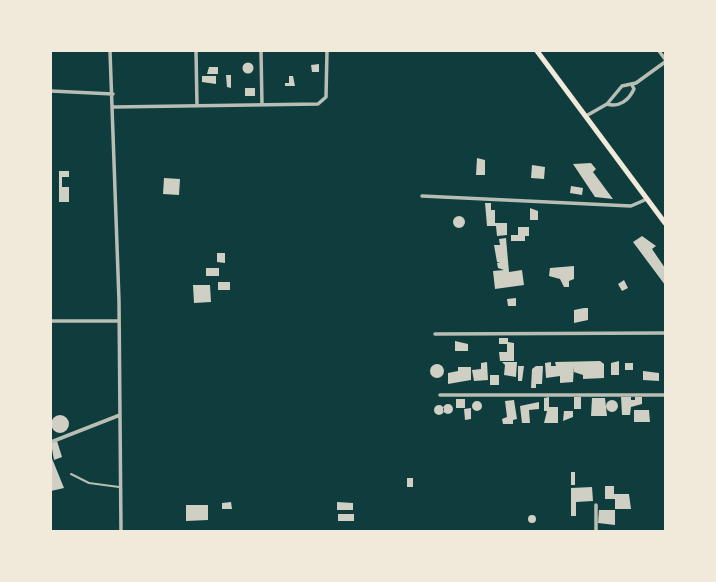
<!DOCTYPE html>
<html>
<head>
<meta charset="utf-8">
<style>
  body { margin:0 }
  #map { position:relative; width:716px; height:582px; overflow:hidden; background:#0f3d3e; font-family:"DejaVu Sans",sans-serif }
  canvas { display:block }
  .frame { position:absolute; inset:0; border:52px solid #f1e9da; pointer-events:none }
</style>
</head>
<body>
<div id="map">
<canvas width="716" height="582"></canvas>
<div class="frame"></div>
</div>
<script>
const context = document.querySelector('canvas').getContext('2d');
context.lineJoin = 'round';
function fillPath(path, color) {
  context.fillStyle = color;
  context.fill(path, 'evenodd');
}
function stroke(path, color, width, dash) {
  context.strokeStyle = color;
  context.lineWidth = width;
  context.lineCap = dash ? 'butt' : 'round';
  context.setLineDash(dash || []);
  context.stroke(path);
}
fillPath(new Path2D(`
  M242.5 68a5.5 5.5 0 1 1 11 0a5.5 5.5 0 1 1-11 0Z
  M319,64V72H312L311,65Z
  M209,67H218V74H207Z
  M226,75H231V88L227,87Z
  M202,76H216V84L202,82Z
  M289,76H293L295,86H285V83H289Z
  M245,88H255V96H245Z
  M477,158L485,160V175H476Z
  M591,163L596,169L593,172L613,199L595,197L573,164Z
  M532,165L545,167L544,179L531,178Z
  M59,171H69V177H62V187H69V202H59Z
  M164,178L180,179L179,195L163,194Z
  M571,186L583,188L582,195L570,193Z
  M485,203H491V210H495V223H507V235L497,236L496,226H487Z
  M530,208L538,211V220H530Z
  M453 222a6 6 0 1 1 12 0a6 6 0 1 1-12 0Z
  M518,227H529V236H525V241H511V235H518Z
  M642,236L656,246L652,249L665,268V285L633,242Z
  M506,238L509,272L522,270L524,285L495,289L493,271L504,270L498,268L497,263L500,262H497L494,245H500L499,239Z
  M217,253H225V263L217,262Z
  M574,266V279L569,281V287H564L560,279L549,276L550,268Z
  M206,268H219V276H206Z
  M624,280L628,288L622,291L618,284Z
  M218,282H230V290H218Z
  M193,285H210L211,302L194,303Z
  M516,298V306H508L507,299Z
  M584,308H588V320L574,323V310Z
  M499,338H508V342L514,343V361H500L499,352H507V344H499Z
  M455,341L468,344V351H455Z
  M600,361L604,364V378L583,379V375L574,372V366L573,382L560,383V376L546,378L545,363L551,362V366H556L555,362Z
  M619,361V375H611V363Z
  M487,362L488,380L474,381L472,370L481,369V363Z
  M502,362H517L516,377L504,375L505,365Z
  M625,363H633V370H625Z
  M430 371a7 7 0 1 1 14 0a7 7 0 1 1-14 0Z
  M518,366H524L522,381H518Z
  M536,366H543L542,384H536V388H531L532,369Z
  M458,367H471V380L448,384V373L458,371Z
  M643,371L659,373V381L643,380Z
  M490,375H499V385H490Z
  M549,397V407H558V423H544L547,411H544V398Z
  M574,397H581V409H574Z
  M621,397H631V400H635V397H642V404L631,407L630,415H622Z
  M592,398H605L607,416H591Z
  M456,399H465V408H456Z
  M606 406a6 6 0 1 1 12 0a6 6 0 1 1-12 0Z
  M514,400L517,419L513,420V424H503L502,419L507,417L505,401Z
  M472 406a5 5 0 1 1 10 0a5 5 0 1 1-10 0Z
  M539,402V409L529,410L530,423H522L520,406Z
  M443 409a5 5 0 1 1 10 0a5 5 0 1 1-10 0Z
  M434 410a5 5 0 1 1 10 0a5 5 0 1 1-10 0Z
  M471,408V419L465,420L464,409Z
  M634,410H649L650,422H634Z
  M564,411H573V417L563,421Z
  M51 424a9 9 0 1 1 18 0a9 9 0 1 1-18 0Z
  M57,441L62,457L54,460L51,443Z
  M51,456L64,488L51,491Z
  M571,472H575V485H571Z
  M407,478H413V487H407Z
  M605,486H614V494H629L631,509H615V499H605Z
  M592,487L593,501L576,502V516H571V488Z
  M231,502L232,509H222V503Z
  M337,502L353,503V510H337Z
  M186,505H208V520L186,521Z
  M599,510H615V525L598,523Z
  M338,514H354V521H338Z
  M528 519a4 4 0 1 1 8 0a4 4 0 1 1-8 0Z`), '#cfcfc3');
stroke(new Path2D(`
  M71,474L89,483L119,487`), '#b8beb3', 2);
stroke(new Path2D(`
  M110,51L119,301L121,531
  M196,51L197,106
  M261,51L262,105
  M659,51L665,59
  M51,91L113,94
  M607,104C619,108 629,100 634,89L632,85
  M114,107L318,104L326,97L327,51
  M586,116L607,104L622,86L636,83L665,62
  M422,196L631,206L647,199
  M51,321H119
  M435,334L665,333
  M440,395H665
  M51,442L120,415
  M596,531V505`), '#b8beb3', 3.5);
stroke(new Path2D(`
  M537,51L665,223`), '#f1e9da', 5);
</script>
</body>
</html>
